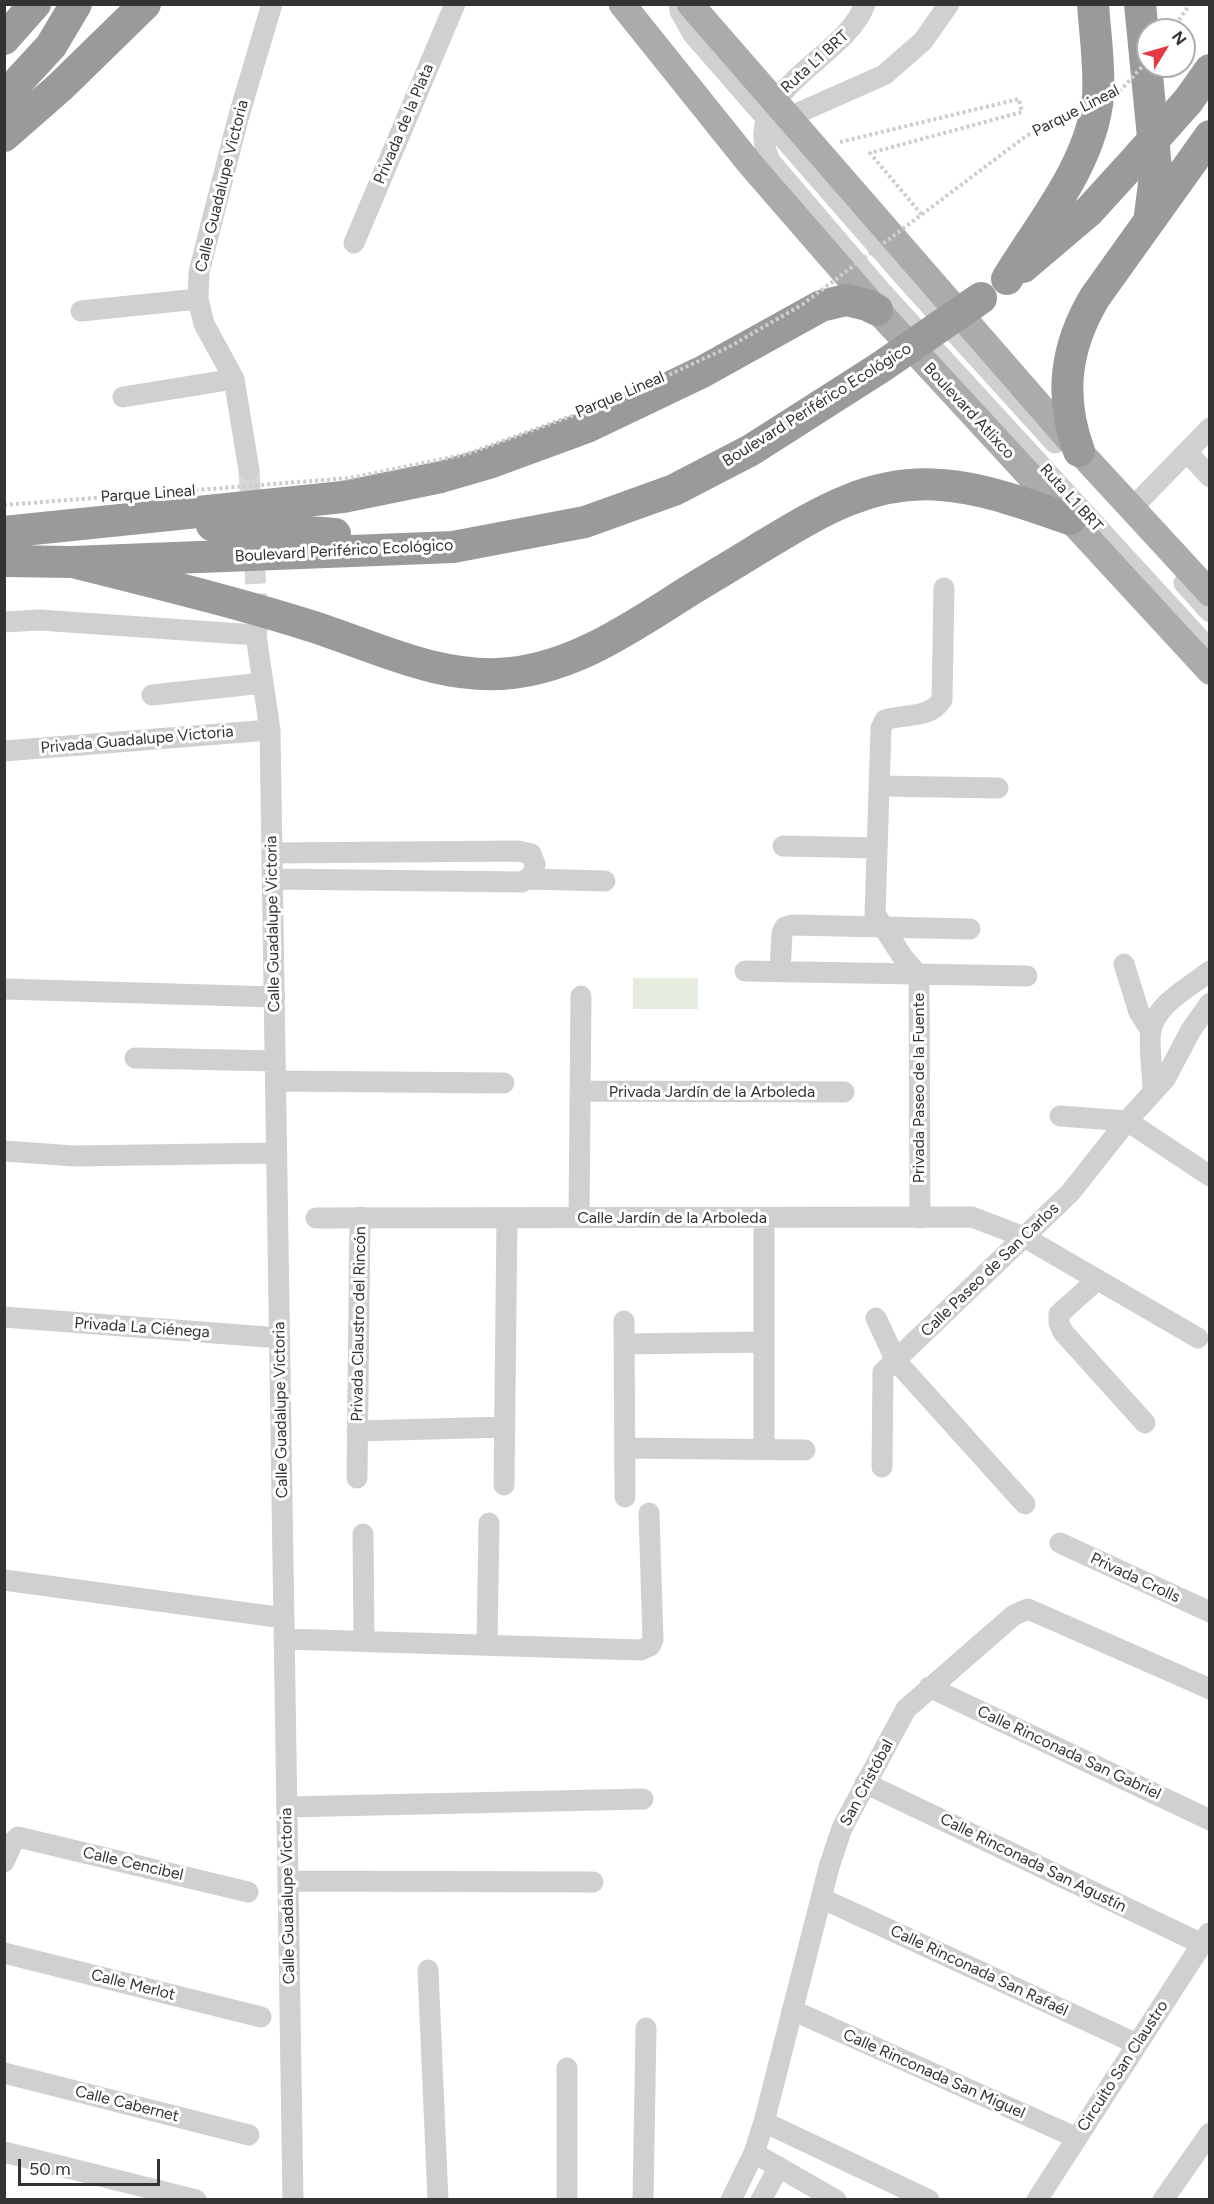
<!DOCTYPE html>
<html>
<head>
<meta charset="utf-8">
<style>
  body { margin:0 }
  #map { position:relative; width:1214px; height:2204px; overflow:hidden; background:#fff; font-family:Figtree,sans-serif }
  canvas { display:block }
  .frame { position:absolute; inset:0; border:6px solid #333; pointer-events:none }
  .north { position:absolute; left:1136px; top:18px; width:60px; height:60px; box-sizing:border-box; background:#fff; border:2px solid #adadad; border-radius:50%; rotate:53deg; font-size:16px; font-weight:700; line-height:24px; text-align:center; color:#333 }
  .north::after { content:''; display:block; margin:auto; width:21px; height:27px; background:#e63946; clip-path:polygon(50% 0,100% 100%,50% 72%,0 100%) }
  .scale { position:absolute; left:18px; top:2159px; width:142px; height:27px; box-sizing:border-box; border:3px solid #333; border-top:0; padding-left:8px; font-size:18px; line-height:21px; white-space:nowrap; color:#333; -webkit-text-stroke:4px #fff; paint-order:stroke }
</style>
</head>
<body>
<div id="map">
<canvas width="1214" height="2204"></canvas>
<div class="frame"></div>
<div class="north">N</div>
<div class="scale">50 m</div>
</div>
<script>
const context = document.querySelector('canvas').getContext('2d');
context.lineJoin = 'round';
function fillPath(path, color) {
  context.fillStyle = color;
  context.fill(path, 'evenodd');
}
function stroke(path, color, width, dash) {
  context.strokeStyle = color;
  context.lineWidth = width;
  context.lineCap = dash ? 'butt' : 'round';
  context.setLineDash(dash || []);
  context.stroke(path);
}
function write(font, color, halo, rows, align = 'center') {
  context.font = font + ' Figtree,sans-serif';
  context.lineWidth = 6;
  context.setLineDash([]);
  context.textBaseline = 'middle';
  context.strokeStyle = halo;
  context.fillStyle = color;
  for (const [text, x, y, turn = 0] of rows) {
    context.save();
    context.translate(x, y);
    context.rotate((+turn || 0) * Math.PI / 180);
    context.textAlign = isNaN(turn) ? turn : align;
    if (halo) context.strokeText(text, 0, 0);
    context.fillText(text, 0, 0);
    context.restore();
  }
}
fillPath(new Path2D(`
  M633,978H698V1009H633Z`), '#e6ecdf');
stroke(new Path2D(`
  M249,470L258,622`), '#d6d6d6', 21, [21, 10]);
stroke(new Path2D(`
  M1172,30L1190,4
  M840,142L1019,99L1022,112L870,153L922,215`), '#cdcdcd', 4, [3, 3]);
stroke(new Path2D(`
  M679,4L680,11L693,34L908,281L1055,443
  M865,4C846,59 737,91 770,161L881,291L1210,650
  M789,117L884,75L923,41L949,4
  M354,243L455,4
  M81,311L198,299
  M123,397L234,379
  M1187,452L1210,477
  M249,470L234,379L204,324L198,299L199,272L239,115L272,4
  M1132,508L1210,428
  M1184,583L1210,612
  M4,622L40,620L256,635
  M258,622L256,635L270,730L293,2200
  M152,695L263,683
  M4,751L270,730
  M879,786L998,788
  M783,846L877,848
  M272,853L518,851L531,854L535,864L533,875L522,882L273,879
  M529,879L605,881
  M1124,964L1139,1012L1151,1031
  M745,971L1027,976
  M780,972L782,933L785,927L792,925L970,929
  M4,989L275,997
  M135,1058L275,1061
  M276,1081L504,1083
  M1153,1090C1153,1074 1148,1044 1151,1030C1157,1003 1190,987 1210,971
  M580,1091L844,1092
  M1060,1116L1127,1121L1210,1176
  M4,1151L74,1156L277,1153
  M579,1217L581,996
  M316,1218L972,1217L1024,1237L1198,1338
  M920,1218L919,976L902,956L875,914L881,728L885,720C905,713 928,720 942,700L944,588
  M1097,1280L1059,1314V1323L1063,1332L1145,1423
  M4,1317L280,1338
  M876,1318L896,1361L1025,1504
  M624,1321L625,1497
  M624,1344L764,1342
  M357,1431L505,1427
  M625,1448L805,1450
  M764,1450V1219
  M882,1467L883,1372L1070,1193L1127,1121L1165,1079L1191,1030L1210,1003
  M357,1478L360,1217
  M504,1485L507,1218
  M363,1534L364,1641
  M1060,1543L1210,1612
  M4,1580L284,1618
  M284,1639L641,1650L650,1646L653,1640L649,1513
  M487,1645L489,1523
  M929,1687L1210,1820
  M865,1783L1202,1944
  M287,1807L643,1799
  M4,1862L13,1842L18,1837L248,1892
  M288,1881L593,1882
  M821,1898L1137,2044
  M4,1953L261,2017
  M428,1970L438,2200
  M792,2010L1077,2138
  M567,2068V2200
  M4,2073L249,2135
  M764,2122L929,2200
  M4,2152L196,2200
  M754,2153L836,2200
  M643,2200L646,2028
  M731,2200L754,2153L764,2122L829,1867L842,1828L906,1709L1014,1615L1028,1609L1210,1689
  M761,2200L779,2167
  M1037,2200L1209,1933
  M1163,2200L1210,2133`), '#d0d0d0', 21);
stroke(new Path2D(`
  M622,4L751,165L877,310L1210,671
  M690,4L1079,451L1210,593`), '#ababab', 27);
stroke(new Path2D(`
  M1140,4L1156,168L1150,215
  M4,39L35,4
  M4,97L51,46L76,4
  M1188,101L1210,70
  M4,136L60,87L145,4
  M1023,267L1089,211L1140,155
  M1007,279C1041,223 1092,163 1098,96C1100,66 1095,34 1093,4
  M1079,451C1059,396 1065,347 1095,297L1210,136
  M212,525L335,534
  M4,532L343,497L441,477L489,463L587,427L702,372L821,306L846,300L867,305L877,310
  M4,561L73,562L453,547L585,522L674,490L751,450L881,367
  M73,562C152,582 232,601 311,626C377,647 441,681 512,673C570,666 618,636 667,605C697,585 728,568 758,549C816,514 870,479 941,485C985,488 1028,505 1070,519`), '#9a9a9a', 32);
stroke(new Path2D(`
  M4,505L350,478L467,454L610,402L729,347L803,304L1026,136L1120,91L1148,60`), '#cdcdcd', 4, [3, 3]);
stroke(new Path2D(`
  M1140,155L1188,101
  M881,367L981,298`), '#9a9a9a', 32);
write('16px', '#333', '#fff', [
  ["Ruta L1 BRT",815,62,-42],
  ["Parque Lineal",1076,111,-27],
  ["Privada de la Plata",404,124,-67],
  ["Calle Guadalupe Victoria",222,186,-76],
  ["Parque Lineal",620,395,-23],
  ["Boulevard Periférico Ecológico",817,405,-32],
  ["Boulevard Atlixco",969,411,47],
  ["Parque Lineal",148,494,-4],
  ["Ruta L1 BRT",1071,498,48],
  ["Boulevard Periférico Ecológico",344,551,-3],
  ["Privada Guadalupe Victoria",137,740,-5],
  ["Calle Guadalupe Victoria",273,924,-91],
  ["Privada Paseo de la Fuente",919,1088,-90],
  ["Privada Jardín de la Arboleda",712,1092],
  ["Calle Jardín de la Arboleda",672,1218],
  ["Calle Paseo de San Carlos",990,1270,-44],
  ["Privada Claustro del Rincón",359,1324,-89],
  ["Privada La Ciénega",142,1328,4],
  ["Calle Guadalupe Victoria",281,1410,-91],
  ["Privada Crolls",1135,1578,25],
  ["Calle Rinconada San Gabriel",1069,1753,25],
  ["San Cristóbal",867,1783,-62],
  ["Calle Rinconada San Agustín",1033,1863,26],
  ["Calle Cencibel",133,1864,13],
  ["Calle Guadalupe Victoria",288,1896,-91],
  ["Calle Rinconada San Rafaél",979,1971,25],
  ["Calle Merlot",133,1985,14],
  ["Circuito San Claustro",1123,2066,-57],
  ["Calle Rinconada San Miguel",934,2074,24],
  ["Calle Cabernet",127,2104,14]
]);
</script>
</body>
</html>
